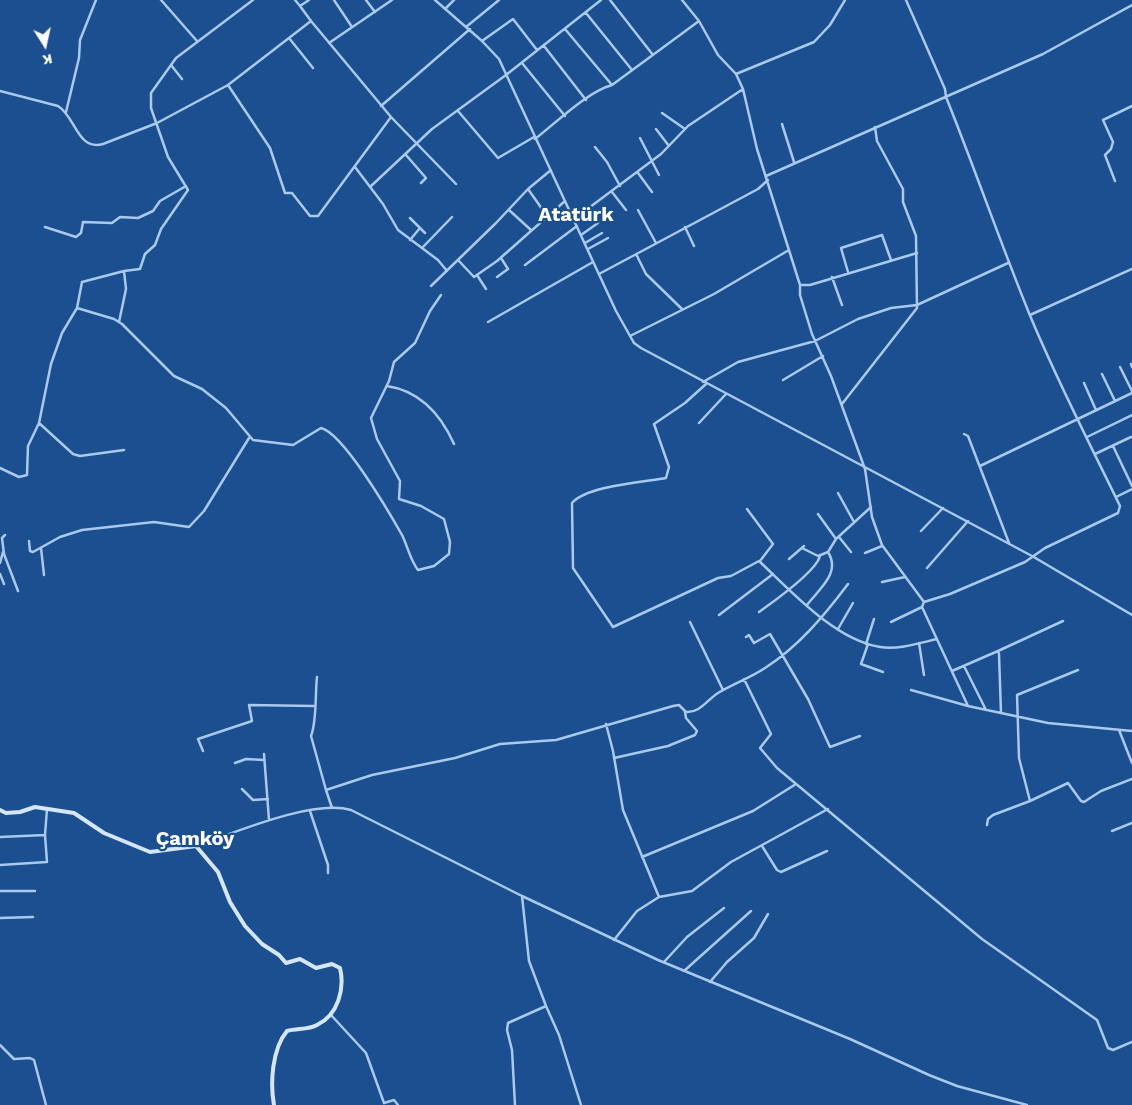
<!DOCTYPE html>
<html>
<head>
<meta charset="utf-8">
<style>
  body { margin:0 }
  #map { position:relative; width:1132px; height:1105px; overflow:hidden; background:#1b4f8f; font-family:"Work Sans",sans-serif }
  canvas { display:block }
  .north { position:absolute; left:20px; top:20px; width:50px; height:50px; -webkit-text-stroke:4px #1b4f8f; paint-order:stroke; rotate:170deg; font-size:14px; font-weight:700; line-height:20px; text-align:center; color:#fff }
  .north::after { content:''; display:block; margin:auto; width:18px; height:22px; background:#fff; clip-path:polygon(50% 0,100% 100%,50% 72%,0 100%) }
</style>
</head>
<body>
<div id="map">
<canvas width="1132" height="1105"></canvas>
<div class="north">K</div>
</div>
<script>
const context = document.querySelector('canvas').getContext('2d');
context.lineJoin = 'round';
function stroke(path, color, width, dash) {
  context.strokeStyle = color;
  context.lineWidth = width;
  context.lineCap = dash ? 'butt' : 'round';
  context.setLineDash(dash || []);
  context.stroke(path);
}
function write(font, color, halo, rows, align = 'center') {
  context.font = font + ' "Work Sans",sans-serif';
  context.lineWidth = 4.5;
  context.setLineDash([]);
  context.textBaseline = 'middle';
  context.strokeStyle = halo;
  context.fillStyle = color;
  for (const [text, x, y, turn = 0] of rows) {
    context.save();
    context.translate(x, y);
    context.rotate((+turn || 0) * Math.PI / 180);
    context.textAlign = isNaN(turn) ? turn : align;
    if (halo) context.strokeText(text, 0, 0);
    context.fillText(text, 0, 0);
    context.restore();
  }
}
stroke(new Path2D(`
  M161,0L197,41
  M295,0L300,6
  M334,0L352,27
  M366,0L375,12
  M435,0L482,41L499,59L616,311L634,343L641,348L1032,556L1132,615
  M610,0L653,55
  M682,0L699,21L718,55L736,74L743,89L757,149L800,285V295L812,334L831,376L865,469L872,517L882,545L924,602L950,594L1025,562L1045,548L1118,513L1120,506C1089,442 1056,379 1029,313C1000,242 975,169 946,97L945,89L906,0
  M445,9L454,0
  M586,13L632,70
  M466,27L499,0
  M565,29L612,85
  M289,38L313,68
  M482,41L513,19L537,50
  M329,43L392,0
  M544,46L586,100
  M522,63L565,116
  M171,65L182,79
  M736,74L814,42L830,25L845,0
  M228,85L270,148L285,193H292L310,216H318L391,117L311,21
  M0,91L58,106C76,117 77,151 103,144L157,123L228,85L311,21L300,6L309,0
  M381,106L470,29
  M458,111L498,158L534,137
  M66,112L79,58L80,40L96,0
  M662,113L685,129
  M391,117L456,184
  M782,124L794,162
  M656,129L669,146
  M640,138L659,175
  M535,139C557,122 587,92 612,85L699,21
  M595,147L607,162L620,186
  M406,155L426,178L421,183
  M355,167L383,204L398,230L438,260L447,271
  M638,173L652,192
  M766,176L1043,54L1132,5
  M1115,181L1105,155L1111,149L1113,142L1103,120L1132,106
  M370,187L432,129L506,75L601,0
  M528,189L547,216
  M612,192L626,210
  M509,210L531,230
  M638,210L656,243
  M410,218L425,233
  M574,219L661,154L688,126L743,89
  M45,227L76,237L81,233L83,222L112,223L120,217L138,218L153,211L160,201L186,186
  M685,227L694,246
  M581,235L598,223
  M410,240L420,228
  M585,243L602,233
  M422,248L452,217
  M588,249L608,238
  M636,254L646,274L682,309
  M458,260L474,277L497,261L565,201
  M525,265L577,226
  M848,272L841,248L882,235L891,260
  M599,274L758,189L768,180
  M477,275L486,289
  M497,277L508,269L501,258
  M832,277L842,305
  M801,285H810L917,253
  M431,286L496,223L528,189L551,170
  M77,308L82,282L124,271
  M1030,315L1132,269
  M119,322L126,289L124,271L140,269L145,254L155,245L161,229L188,190L168,157L151,108V93L176,58L253,0
  M488,322L593,262
  M630,336L714,294L789,250
  M1131,364L1132,367
  M1120,367L1132,391
  M1102,374L1115,401
  M783,380L823,356
  M703,382L738,362L815,341L858,319L891,308L917,305L1008,263
  M1084,383L1096,410
  M706,384L685,403L654,424L669,467L666,478C643,482 586,486 572,503L573,568L613,627L718,578L731,576L759,561C792,592 835,640 880,647C898,650 920,643 937,639
  M387,386C420,391 441,415 454,444
  M842,404L917,308L916,236L903,202V189L877,141L875,127
  M699,423L726,394
  M964,434L968,436L1009,543
  M1087,437L1132,415
  M1113,446L1132,486
  M124,450L80,456L73,454L39,423L51,364L62,333L77,308L114,319L122,324L174,376L202,389L226,408L253,440L293,445L321,428C343,433 389,512 402,535C408,547 410,560 418,570L434,566L449,554L450,542L444,519L421,506L399,499L400,481L377,439L371,418L389,381L394,362L415,343L430,311L441,295
  M1095,454L1131,437
  M980,466L1132,393
  M0,468L19,477L27,475L28,446L39,423
  M838,493L854,522
  M1116,497L1132,489
  M747,509L773,544L760,561
  M818,514L836,539
  M921,531L943,508
  M5,535L2,538L4,554L18,591
  M839,537L851,552
  M29,541L30,551L33,552L60,537L82,530L154,522L189,527L204,511L249,438
  M41,548L44,575
  M802,548L818,556L828,552
  M865,553L882,546
  M789,559L804,546
  M0,563L3,552
  M927,568L968,521
  M0,574L4,584
  M882,582L905,577
  M924,602L922,607L968,706L1048,723L1132,731
  M807,605C820,588 841,573 828,552L836,539L871,507
  M759,612C773,602 816,572 820,556
  M719,615L773,574
  M690,622L723,690
  M891,622L922,607
  M838,629L853,603
  M746,637L749,635L754,643L770,634L808,699L830,747L860,736
  M919,643L924,675
  M866,644L874,619
  M868,644L861,664L883,672
  M998,651L1063,621
  M964,666L986,710
  M1078,670L1017,695L1019,758L1030,801L1068,783L1081,801L1084,802L1101,791L1132,779
  M952,671L998,651L999,654L1001,713
  M317,677C315,694 317,721 311,736L326,790
  M744,679L771,734L760,748L777,768L982,939L1097,1020L1108,1048L1113,1050L1132,1042
  M911,690L968,706
  M606,724L613,751L623,810L659,897L637,911L614,940
  M1119,730L1132,763
  M203,751L198,739L252,721L249,705L314,706
  M264,754L269,820
  M614,758L668,746L695,735L697,731L686,718L685,712
  M235,763L246,759L264,760
  M242,789L253,800L268,799
  M332,808L326,790L372,775L455,758L500,744L556,740L673,706L679,705L686,712C700,713 707,700 718,693C733,684 750,678 765,668C798,647 824,616 848,584
  M310,811L328,865V873
  M987,825L988,819L993,815L1030,801
  M1112,831L1132,823
  M0,837L45,835
  M196,846C234,833 312,799 351,810L522,896L658,960L850,1039L929,1075L957,1086L1027,1105
  M762,846L777,870L781,872L827,851
  M642,857L753,811L796,784
  M0,865L47,862L45,835L47,809
  M0,891H35
  M659,897L692,891L731,862L828,809
  M0,918L33,917
  M664,962L687,937L724,908
  M684,971L751,911
  M710,982L727,962L754,938L768,914
  M546,1006L559,1035L581,1105
  M331,1015L366,1053L384,1103L394,1100L398,1105
  M0,1045L14,1059L30,1058L34,1060L46,1105
  M515,1105L512,1050L507,1030L508,1023L546,1006L529,961L522,896`), '#a9c9ee', 2.5);
stroke(new Path2D(`
  M0,810L6,813L20,812L35,807L74,813L104,833L150,852L196,846L218,872L230,902L245,926L262,944L279,955L286,963L300,959L316,968L332,964L340,968C345,989 338,1015 317,1025C308,1030 297,1028 287,1031C272,1049 270,1083 274,1105`), '#d6e6fa', 4);
write('bold 20px', '#fff', '#1b4f8f', [
  ["Atatürk",576,215],
  ["Çamköy",195,839]
]);
</script>
</body>
</html>
